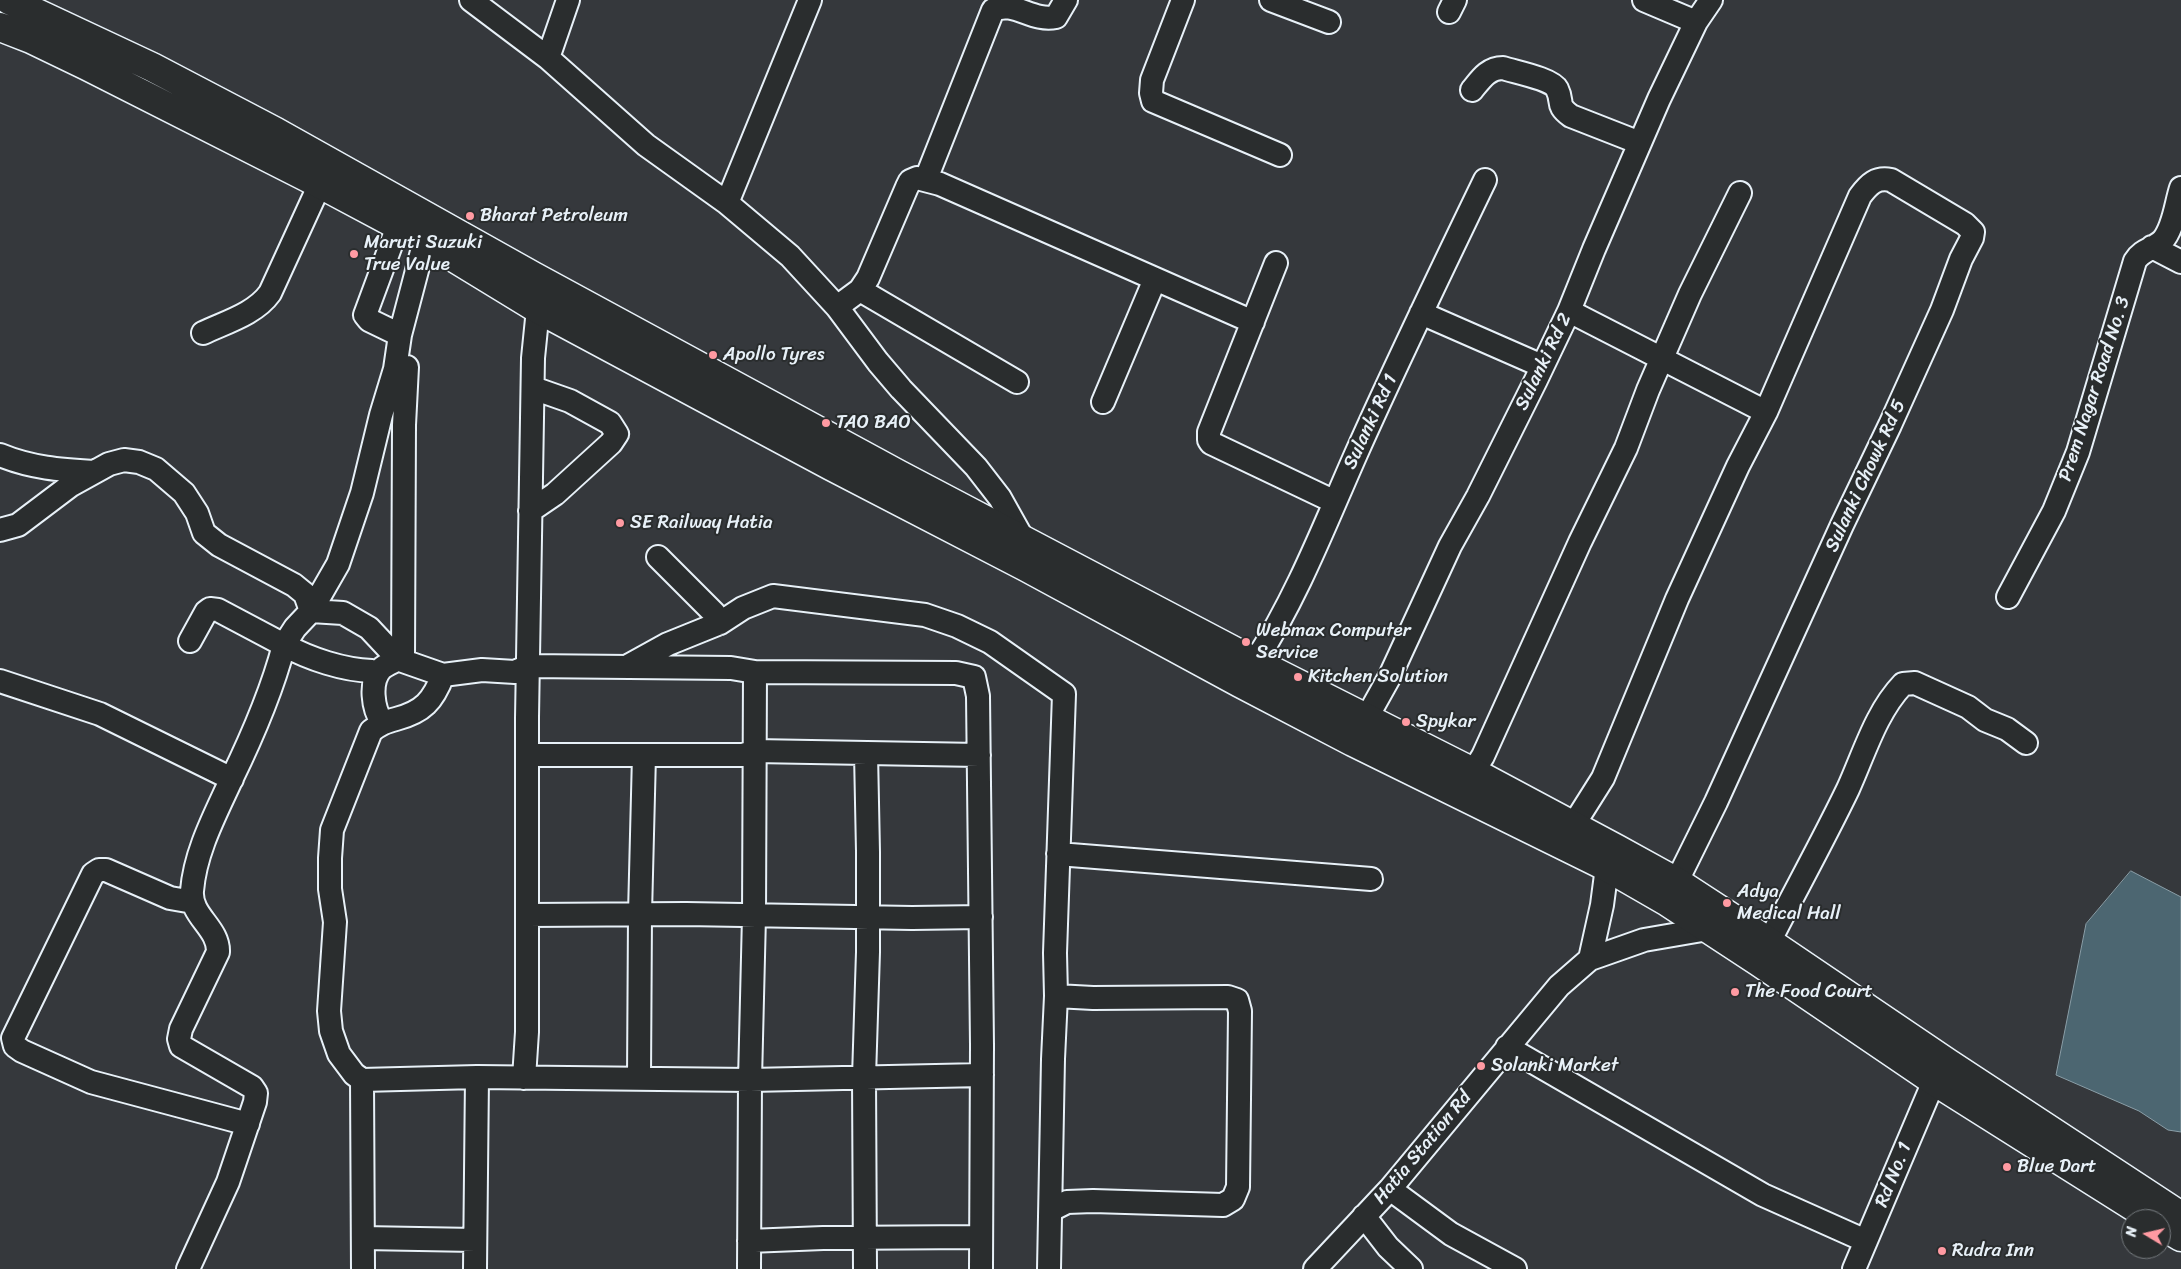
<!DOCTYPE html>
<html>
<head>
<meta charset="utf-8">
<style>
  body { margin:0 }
  #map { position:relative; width:2181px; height:1269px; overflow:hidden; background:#35383c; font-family:Sriracha,sans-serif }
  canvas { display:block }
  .north { position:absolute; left:2121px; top:1209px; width:50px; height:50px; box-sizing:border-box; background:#2a2d2e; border:1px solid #767b7f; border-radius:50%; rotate:279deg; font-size:14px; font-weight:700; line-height:20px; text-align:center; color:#e8f1f8 }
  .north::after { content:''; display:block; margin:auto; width:18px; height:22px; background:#ff9aa2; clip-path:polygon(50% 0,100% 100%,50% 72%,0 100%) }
</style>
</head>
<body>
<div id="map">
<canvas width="2181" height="1269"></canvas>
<div class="north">N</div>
</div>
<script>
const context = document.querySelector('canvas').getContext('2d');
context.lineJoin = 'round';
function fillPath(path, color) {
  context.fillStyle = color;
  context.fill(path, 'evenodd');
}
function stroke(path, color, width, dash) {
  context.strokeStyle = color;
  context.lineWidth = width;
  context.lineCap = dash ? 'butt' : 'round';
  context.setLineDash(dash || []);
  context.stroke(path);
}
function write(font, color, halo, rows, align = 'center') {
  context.font = font + ' Sriracha,sans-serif';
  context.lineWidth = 4;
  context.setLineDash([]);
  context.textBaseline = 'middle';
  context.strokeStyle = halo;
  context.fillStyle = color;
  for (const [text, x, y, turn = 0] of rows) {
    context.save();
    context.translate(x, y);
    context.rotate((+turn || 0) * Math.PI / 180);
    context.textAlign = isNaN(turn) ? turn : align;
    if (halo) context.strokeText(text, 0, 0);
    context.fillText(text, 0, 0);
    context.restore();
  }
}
const water = new Path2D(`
  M2131,871L2181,897V1132L2168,1130L2139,1111L2056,1075L2086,924Z`);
fillPath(water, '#4c6671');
stroke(water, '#8a9ea7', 1);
const minor = new Path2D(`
  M471,0L548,58L646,145L727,203L790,256L837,307L878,362L901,389L976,467L1000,498L1024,541
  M1183,0L1152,80L1151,93L1153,101L1280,155
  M1271,0L1329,22
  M1644,0L1696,22
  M1449,12L1455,0
  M548,58L568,0
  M1472,90C1481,79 1488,68 1503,68C1515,72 1552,79 1557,89C1564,103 1555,104 1571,116L1640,143
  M926,179L993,10C1015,0 1031,22 1056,17L1066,0
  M727,203L810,0
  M398,226L365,315L369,320L400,335
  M2152,247L2181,262
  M1276,263L1209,432V440L1211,443L1335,502
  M860,290L1017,382
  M837,307L860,290L868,278L907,187L910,181L917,178L940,184L1253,322
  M1569,311L1766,412
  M1421,313L1542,366
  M203,333C226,322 255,314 270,293L320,184
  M407,367L404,425L403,661L443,675L482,670L515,672L528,666L731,668L755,672L956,673L974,677L978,696L982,1045L981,1269
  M1103,402L1155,279
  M0,455C31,468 61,470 94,472
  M530,511L555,494L611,443L617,434L610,423L570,401L533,388
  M0,530L18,525L71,485L109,464L124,460L139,462L156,469L184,493L197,513L204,533L219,545L294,585L305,594L311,611L295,628L284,645C310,659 343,670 372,671L374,680
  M658,557L714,613L720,623
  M2008,597L2054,511L2078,452L2135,261C2142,249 2155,249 2163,240C2174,227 2176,203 2181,188
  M1255,662C1297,597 1325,524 1356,454C1397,362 1441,271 1485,180
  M630,665L668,644L720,623L743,608L773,596L925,615L957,626L990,642L1064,694L1055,953L1056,996L1053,1059L1049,1269
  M443,675C433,701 423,712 396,719C385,722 380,724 371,731L332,830L330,858V889L335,922L329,1011L331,1031L339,1054L354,1074L362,1080L477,1077
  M0,681L100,714L232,779
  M1366,719L1390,676L1450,546L1478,496L1536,380L1569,311L1594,249L1659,99L1696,22L1711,0
  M382,722C373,709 369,682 381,669C385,665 393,662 398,659L369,628L343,613L311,611L338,564L362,493L381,415L395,369L400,335L425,240
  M527,755H743L755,751L979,755
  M1473,772L1483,756L1580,542L1626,448L1648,390L1690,294L1740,193
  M1574,824L1603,778L1677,599L1738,466L1766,412L1860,196C1869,184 1876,177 1891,180L1965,224L1973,232L1972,238L1961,259L1942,310L1890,425L1842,525L1716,802L1669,897
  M1058,854L1371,879
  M193,902L170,898L106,870H99L93,874L13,1038L15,1046L22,1051L91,1082L248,1124
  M527,915L686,914L912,918L981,917
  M1762,956C1790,900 1821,845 1848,789C1864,754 1876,712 1903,684L1915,683L1968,707L1985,720L2007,729L2026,743
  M1590,959L1602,905L1607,867L1614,854
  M1507,1047L1763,1195L1866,1241
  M524,1078L527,1032V718L533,358L538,309L545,296
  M639,1078L640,914L644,755
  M362,1080L363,1269
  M1390,1189L1451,1234L1515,1269
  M1051,1210L1067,1202L1093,1201L1223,1205L1233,1199L1238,1187L1240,1011L1237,1000L1228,997L1093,998L1056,996
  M1364,1216L1388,1247L1411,1269
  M363,1238L475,1240
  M749,1241L823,1238L980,1237
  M188,1269L228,1182L255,1102L256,1093L252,1087L181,1046L179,1039L181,1029L218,952C219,928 190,916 192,891C195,852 215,815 231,780C252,737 272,691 284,645L218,610L210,609L206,612L190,641
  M475,1269L477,1077L750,1080L982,1075
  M749,1269L750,1080L754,916L755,672
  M865,1269L864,1077L868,952V852L866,753
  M1315,1269L1390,1189L1559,986L1590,959L1644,940L1708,929L1715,920
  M1854,1269L1934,1081`);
const major = new Path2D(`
  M9,0L152,67L276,132L533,276L898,474L1255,662L1473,772L1617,849L1677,882L1769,942L1948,1063L2181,1216
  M0,27L31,39L87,66L320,184L425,240L538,309L831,466L1026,567L1240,683L1353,742L1607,867L1666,901L1759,962L1934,1081L2145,1214
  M2161,1225L2181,1237`);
stroke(minor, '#e8f1f8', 26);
stroke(major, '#e8f1f8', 31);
stroke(minor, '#2a2d2e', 22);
stroke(major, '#2a2d2e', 28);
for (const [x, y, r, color] of [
  [470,216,5,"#ff9aa2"],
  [354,254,5,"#ff9aa2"],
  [713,355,5,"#ff9aa2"],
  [826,423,5,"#ff9aa2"],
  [620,523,5,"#ff9aa2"],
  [1246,642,5,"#ff9aa2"],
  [1298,677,5,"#ff9aa2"],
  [1406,722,5,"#ff9aa2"],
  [1727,903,5,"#ff9aa2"],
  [1735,992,5,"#ff9aa2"],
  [1481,1066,5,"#ff9aa2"],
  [2007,1167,5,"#ff9aa2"],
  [1942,1251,5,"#ff9aa2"]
]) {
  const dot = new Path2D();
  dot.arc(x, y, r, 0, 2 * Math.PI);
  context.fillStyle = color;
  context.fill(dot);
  stroke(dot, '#2a2d2e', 2);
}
write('19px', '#e8f1f8', '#2a2d2e', [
  ["Bharat Petroleum",480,216],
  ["Maruti Suzuki",364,243],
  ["True Value",364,265],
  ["Apollo Tyres",723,355],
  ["TAO BAO",836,423],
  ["SE Railway Hatia",630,523],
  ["Webmax Computer",1256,631],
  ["Service",1256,653],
  ["Kitchen Solution",1308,677],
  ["Spykar",1416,722],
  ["Adya",1737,892],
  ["Medical Hall",1737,914],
  ["The Food Court",1745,992],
  ["Solanki Market",1491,1066],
  ["Blue Dart",2017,1167],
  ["Rudra Inn",1952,1251]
], 'left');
write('19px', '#e8f1f8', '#2a2d2e', [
  ["Sulanki Rd 2",1544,362,-64],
  ["Prem Nagar Road No. 3",2095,389,-72],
  ["Sulanki Rd 1",1371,422,-65],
  ["Sulanki Chowk Rd 5",1866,476,-65],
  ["Hatia Station Rd",1423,1148,-50],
  ["Rd No. 1",1894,1175,-68]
]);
</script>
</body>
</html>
